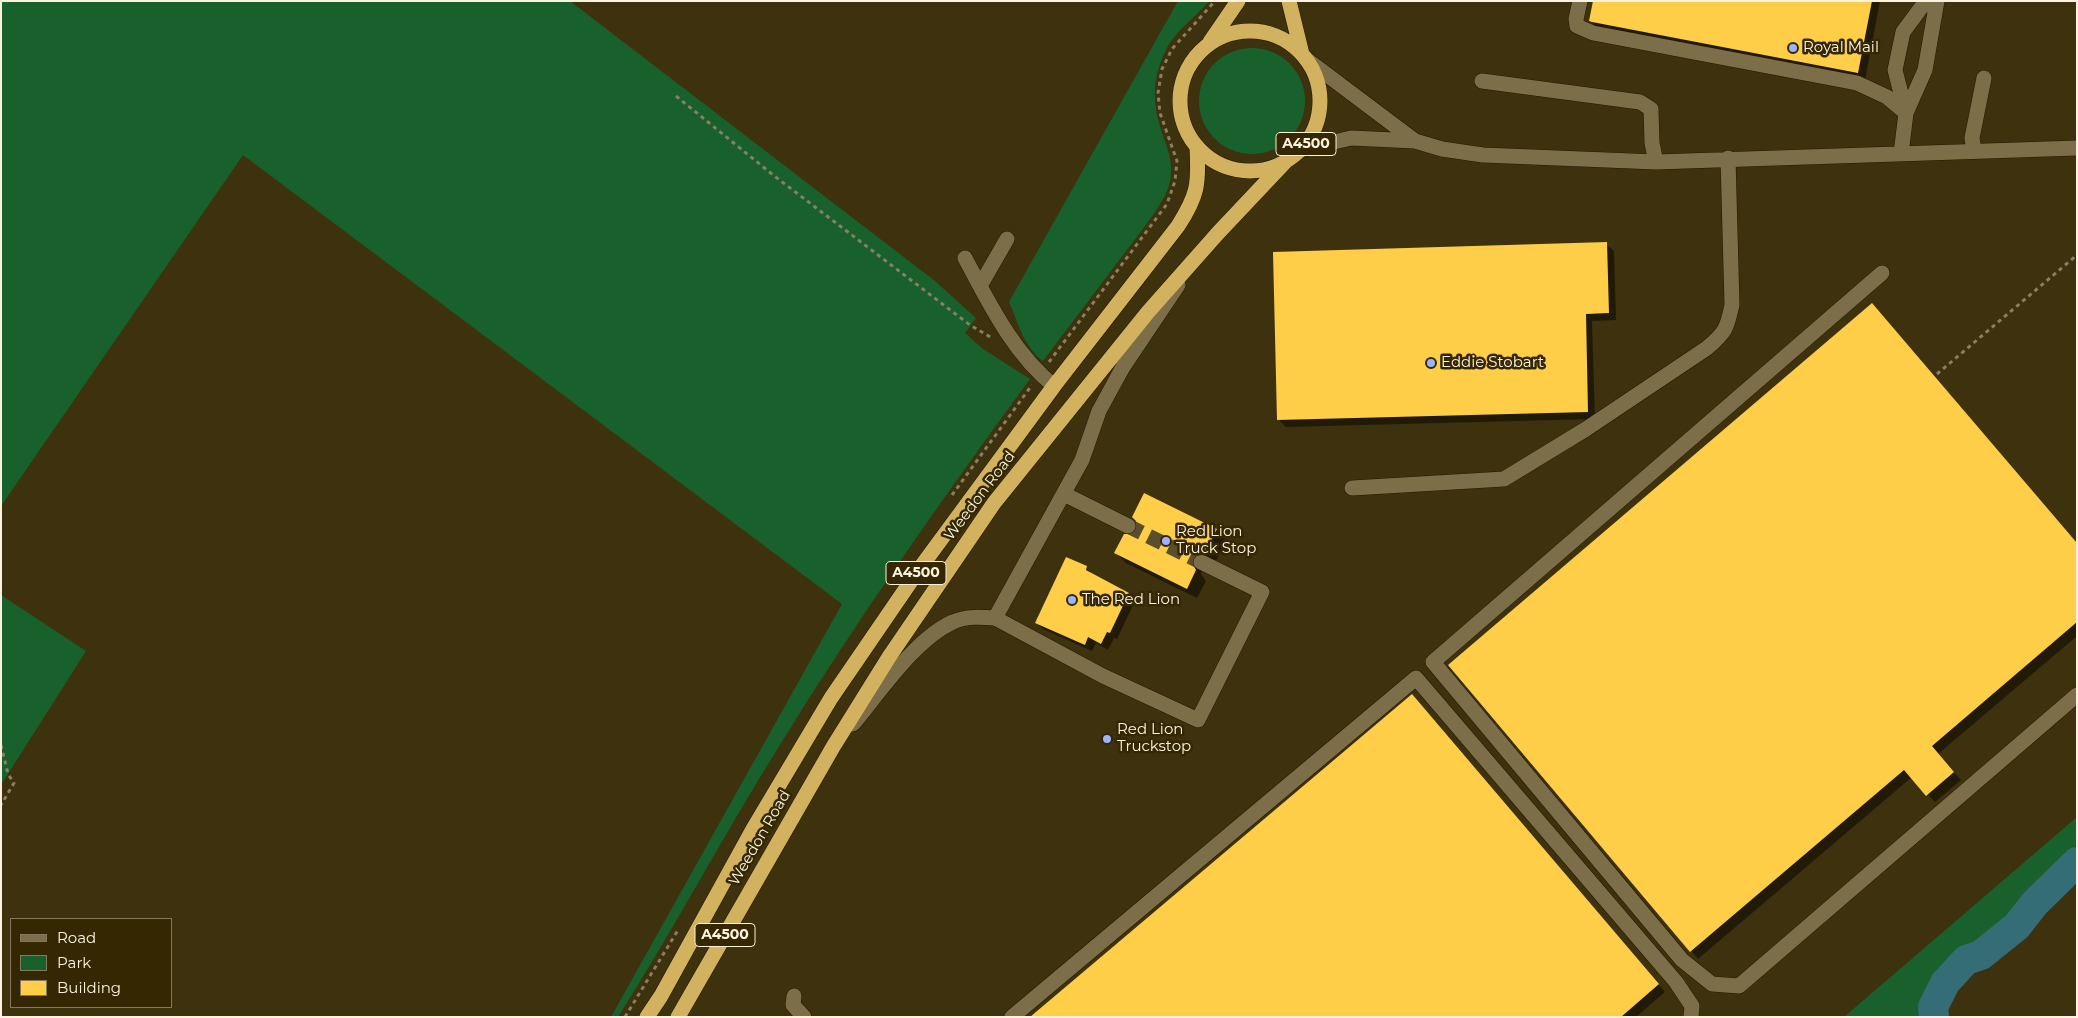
<!DOCTYPE html>
<html>
<head>
<meta charset="utf-8">
<style>
  body { margin:0 }
  #map { position:relative; width:2078px; height:1018px; overflow:hidden; background:#3e310d; font-family:Montserrat,sans-serif }
  canvas { display:block }
  .frame { position:absolute; inset:0; border:2px solid #fbf3df; pointer-events:none }
  .legend { position:absolute; left:10px; top:918px; width:162px; height:90px; box-sizing:border-box; background:#342702; border:1px solid #84795a; margin:0; padding:6px 9px; list-style:none; font-size:15px; color:#fbf3df }
  .legend li { display:flex; align-items:center; gap:10px; height:25px }
  .legend b { width:25px; border:1px solid #84795a }
</style>
</head>
<body>
<div id="map">
<canvas width="2078" height="1018"></canvas>
<div class="frame"></div>
<ul class="legend">
<li><b style="height:6px;background:#7d6e4a"></b>Road</li>
<li><b style="height:14px;background:#19612c"></b>Park</li>
<li><b style="height:14px;background:#fece49"></b>Building</li>
</ul>
</div>
<script>
const context = document.querySelector('canvas').getContext('2d');
context.lineJoin = 'round';
function fillPath(path, color) {
  context.fillStyle = color;
  context.fill(path, 'evenodd');
}
function stroke(path, color, width, dash) {
  context.strokeStyle = color;
  context.lineWidth = width;
  context.lineCap = dash ? 'butt' : 'round';
  context.setLineDash(dash || []);
  context.stroke(path);
}
function write(font, color, halo, rows, align = 'center') {
  context.font = font + ' Montserrat,sans-serif';
  context.lineWidth = 5;
  context.setLineDash([]);
  context.textBaseline = 'middle';
  context.strokeStyle = halo;
  context.fillStyle = color;
  for (const [text, x, y, turn = 0] of rows) {
    context.save();
    context.translate(x, y);
    context.rotate((+turn || 0) * Math.PI / 180);
    context.textAlign = isNaN(turn) ? turn : align;
    if (halo) context.strokeText(text, 0, 0);
    context.fillText(text, 0, 0);
    context.restore();
  }
}
fillPath(new Path2D(`
  M1,1H570L935,281L976,318L965,333L983,349L1030,379C942,499 856,621 778,748C723,836 674,929 618,1017H611L842,604L243,155L1,506Z
  M1178,1H1209C1196,17 1175,31 1166,50C1150,83 1153,106 1164,139C1168,151 1172,160 1171,173C1171,190 1160,204 1151,218L1043,361C1023,346 1019,324 1009,302Z
  M1199 101a53 53 0 1 1 106 0a53 53 0 1 1-106 0Z
  M1,595L86,651L1,785Z
  M2077,817V844L2072,851L2042,876L2014,910L1988,934L1958,955L1932,981L1918,1017H1844Z`), '#19612c');
fillPath(new Path2D(`
  M1594,1H1880L1865,80L1597,28L1590,20Z
  M1606,244L1614,251L1616,320L1592,321L1595,419L1286,427L1279,420Z
  M1872,304L2077,543V636L1938,754L1961,780L1935,802L1912,777L1698,959L1450,665Z
  M1216,530L1226,540L1215,563L1202,568L1201,574L1206,581L1197,598L1126,563L1116,553Z
  M1086,568L1093,574L1128,594L1135,601L1117,639L1114,638L1108,650L1096,643L1092,651L1043,629L1037,623Z
  M1419,703L1665,992L1636,1017H1033Z`), '#0007');
stroke(new Path2D(`
  M1934,1017L1933,1007L1945,983L1966,960L1981,955L2017,926L2035,903L2077,862`), '#346d76', 30);
fillPath(new Path2D(`
  M1593,1H1872L1858,73L1592,22L1589,21Z
  M1607,242L1609,313L1586,314L1588,412L1277,420L1273,252Z
  M1872,303L2077,543V622L1932,746L1954,772L1926,796L1904,770L1690,952L1448,665Z
  M1144,493L1217,529L1205,553L1196,554L1192,558V563L1196,570L1187,589L1114,553L1124,534H1133L1137,530L1136,521L1132,517Z
  M1066,557L1087,566L1086,570L1129,593L1110,633L1107,632L1101,644L1088,637L1085,645L1035,623Z
  M1412,694L1659,984L1621,1017H1030Z`), '#fece49');
stroke(new Path2D(`
  M1128,526L1201,562`), '#5a4e2c', 15, [15, 8]);
const minor = new Path2D(`
  M1580,1L1576,19L1577,26L1593,33L1857,83L1887,97L1906,113
  M1306,59L1415,141
  M1482,81L1640,102L1651,109L1652,143L1656,162
  M1906,113L1895,70L1903,32L1926,1
  M1300,150L1351,138L1415,141L1442,149L1483,155L1656,162L2077,148
  M1974,151L1972,138L1984,78
  M1901,154L1906,113L1925,70L1937,1
  M965,258C989,303 1013,353 1054,386
  M1882,273L1433,662L1682,960L1712,984L1739,986L2077,695
  M980,286L1007,239
  M1352,488L1504,479L1586,429L1707,348C1726,332 1727,328 1732,305L1728,158
  M1064,494L1128,526
  M995,618L1082,460L1099,411L1123,367L1178,285
  M853,724C879,693 916,638 953,622C966,616 981,617 995,618L1103,676L1198,720L1262,592L1201,562
  M794,996L793,1005L804,1017
  M1012,1017L1416,678L1676,982L1692,1006L1691,1017`);
const highway = new Path2D(`
  M1289,1L1302,54
  M1180 101a70 70 0 1 1 140 0a70 70 0 1 1-140 0Z
  M1210,42L1238,1
  M647,1017L661,996L753,829L831,698L920,568L1054,386L1178,226C1198,195 1199,184 1197,147
  M678,1017L833,747L889,657L994,503L1148,312L1218,233L1285,162`);
stroke(minor, '#231901', 16);
stroke(highway, '#231901', 16);
stroke(new Path2D(`
  M676,96L773,175L970,325L992,338
  M1049,362L1167,204L1175,181L1177,161L1160,113L1158,93L1162,69L1172,49L1215,1
  M1937,374L2077,255
  M952,495L1032,385
  M1,745L8,774L14,783L1,805
  M625,1017L678,930`), '#8a7f62', 3, [4, 4]);
stroke(minor, '#7d6e4a', 15);
stroke(highway, '#d2b15f', 15);
for (const [x, y, r, color] of [
  [1793,48,5,"#9ab5fd"],
  [1431,363,5,"#9ab5fd"],
  [1166,541,5,"#9ab5fd"],
  [1072,600,5,"#9ab5fd"],
  [1107,739,5,"#9ab5fd"]
]) {
  const dot = new Path2D();
  dot.arc(x, y, r, 0, 2 * Math.PI);
  context.fillStyle = color;
  context.fill(dot);
  stroke(dot, '#342702', 2);
}
for (const [x, y, w] of [
  [1306,144,60],
  [916,573,60],
  [725,935,60]
]) {
  const box = new Path2D();
  box.roundRect(x - w / 2, y - 11.5, w, 23, 4);
  context.fillStyle = '#342702';
  context.fill(box);
  stroke(box, '#fbf3df', 1);
}
write('bold 14px', '#fbf3df', null, [
  ["A4500",1306,144],
  ["A4500",916,573],
  ["A4500",725,935]
]);
write('15px', '#fbf3df', '#342702', [
  ["Royal Mail",1803,48],
  ["Eddie Stobart",1441,363],
  ["Red Lion",1176,532],
  ["Truck Stop",1176,549],
  ["The Red Lion",1082,600],
  ["Red Lion",1117,730],
  ["Truckstop",1117,747]
], 'left');
write('15px', '#fbf3df', '#342702', [
  ["Weedon Road",980,496,-53],
  ["Weedon Road",760,838,-60]
]);
</script>
</body>
</html>
